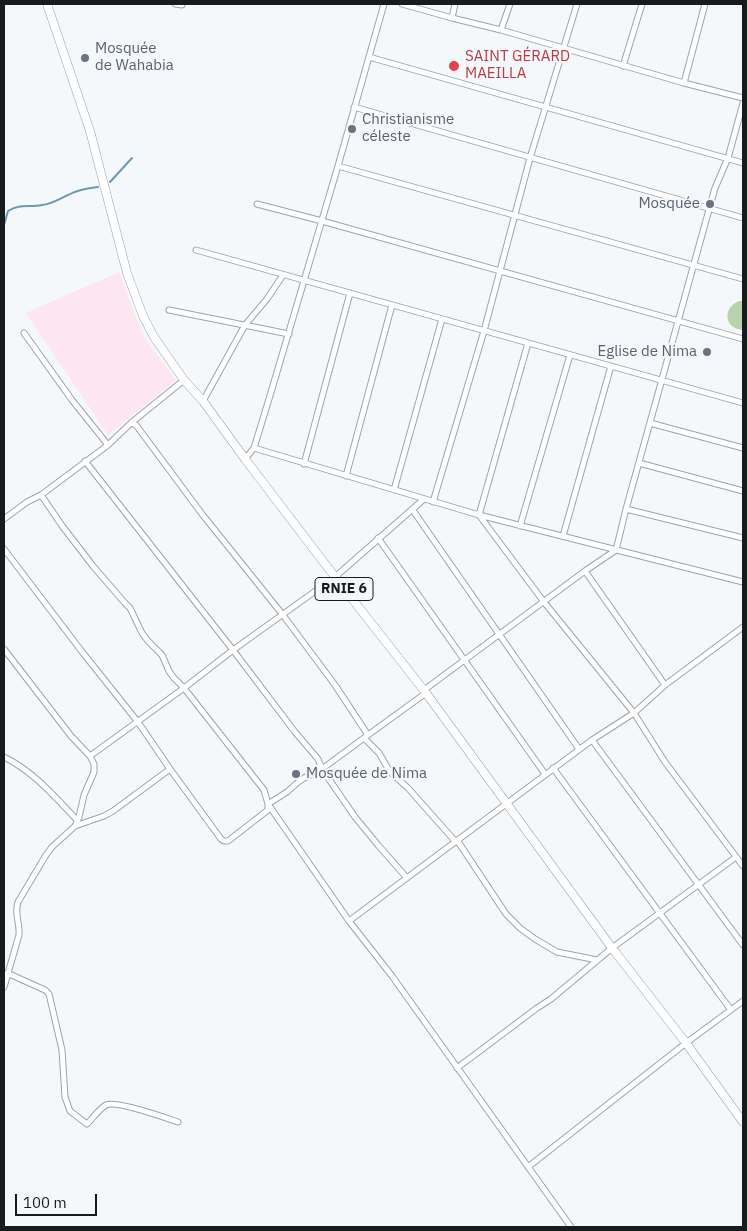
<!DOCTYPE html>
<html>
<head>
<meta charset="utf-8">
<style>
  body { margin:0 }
  #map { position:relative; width:747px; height:1231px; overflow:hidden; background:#f4f8fb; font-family:"IBM Plex Sans",sans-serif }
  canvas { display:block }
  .frame { position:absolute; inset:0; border:5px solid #191a1b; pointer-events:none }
  .scale { position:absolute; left:15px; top:1194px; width:82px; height:22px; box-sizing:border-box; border:2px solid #191a1b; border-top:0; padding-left:6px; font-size:15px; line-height:18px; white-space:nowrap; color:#191a1b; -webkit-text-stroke:4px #f4f8fb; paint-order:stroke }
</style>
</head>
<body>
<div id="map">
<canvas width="747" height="1231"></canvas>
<div class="frame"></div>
<div class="scale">100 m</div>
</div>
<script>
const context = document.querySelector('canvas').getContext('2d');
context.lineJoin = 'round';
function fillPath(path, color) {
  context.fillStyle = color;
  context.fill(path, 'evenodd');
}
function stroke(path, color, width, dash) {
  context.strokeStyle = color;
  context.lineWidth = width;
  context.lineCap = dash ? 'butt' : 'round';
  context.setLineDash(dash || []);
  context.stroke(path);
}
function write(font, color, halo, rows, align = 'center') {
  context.font = font + ' "IBM Plex Sans",sans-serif';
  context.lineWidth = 4.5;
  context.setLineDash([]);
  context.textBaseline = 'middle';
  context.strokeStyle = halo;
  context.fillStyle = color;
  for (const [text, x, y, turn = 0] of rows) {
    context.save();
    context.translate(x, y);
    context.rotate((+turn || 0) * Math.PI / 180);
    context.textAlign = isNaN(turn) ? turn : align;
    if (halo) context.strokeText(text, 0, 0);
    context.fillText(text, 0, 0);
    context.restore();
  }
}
fillPath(new Path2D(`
  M119,272L141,330L145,338L176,380L108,435L26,313Z`), '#fee6f0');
fillPath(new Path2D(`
  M739,301H743V330C724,329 722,308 739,301Z`), '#b8d3ab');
stroke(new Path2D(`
  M110,182L132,158
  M4,225L8,211C20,203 29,208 42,205C52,204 59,199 68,195C77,190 88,188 98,187`), '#6e99ad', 2);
const street = new Path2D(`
  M175,4L182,5V4
  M402,4L452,18L501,30L684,83L743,98
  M452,18L455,4
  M501,30L510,4
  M369,57L743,163
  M623,66L642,4
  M684,83L705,4
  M354,107L743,218
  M338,166L743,279
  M257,204L322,221L743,339
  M196,250L743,403
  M169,310L289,334
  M24,333L72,400L108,445
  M528,343L479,515L544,602L634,713L665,762L743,866
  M203,401L245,325L267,299L283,275
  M131,423L136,425L202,514L283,615L335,685L368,735L426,693
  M650,423L743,448
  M254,448L479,515L743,582
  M245,459L254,448L269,399L338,166L384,4
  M85,461L233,650L295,732L318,759L322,769L304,778L297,783L287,792L268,804L349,921L392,976L571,1227
  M639,463L743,491
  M304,464L350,293
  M346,476L392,305
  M394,490L442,319
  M433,502L484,331L530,158L577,4
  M412,509L579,749
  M626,509L743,538
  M4,519L27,502L41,495L108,445L131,423L184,380
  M520,526L570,355
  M563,536L611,366
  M378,538L545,774
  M4,549L83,653L138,722L170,769L221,839L224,841H228L268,810V804L264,790L184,688L173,677L169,671L162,655L148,641L142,633L130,608L124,602L93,566L63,527L41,495
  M585,571L665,685
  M4,649L71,736L90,756L94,764V772L84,795L79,817L75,826L52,847L46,855L18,902C14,913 20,923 19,935L4,987
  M424,690L585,571L616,550L626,509L715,188L728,158L743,103
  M368,735L322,769L355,817L378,845L407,878
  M364,738L379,753L390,772L408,788L455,841
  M592,740L743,945
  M90,756L184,688L233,650L335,577L424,499
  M4,757C33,771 55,797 77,820
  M553,768L731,1010
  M75,826L104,816L113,811L170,769
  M457,840L506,914L520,928L535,939L557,952L597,960
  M349,921L592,740L634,713L665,685L743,627
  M7,973L45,990L49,994L62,1050L65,1097L70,1111L87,1124C92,1119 100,1108 106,1105C116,1100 166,1118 178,1122
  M457,1068L537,1008L551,999L612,948L736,857
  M528,1167L686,1043L743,1001`);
const primary = new Path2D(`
  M47,4L90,131L127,273L143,316L154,337L184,380L203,401L245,459L335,577L426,693L612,948L686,1043L743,1122`);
stroke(street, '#a0a3a6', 7);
stroke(primary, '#a0a3a6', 9);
stroke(street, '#fff', 5);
stroke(primary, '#fff', 8);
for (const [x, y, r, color] of [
  [85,58,5,"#6b7280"],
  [454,66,6,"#e0444e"],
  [352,129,5,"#6b7280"],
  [710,204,5,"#6b7280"],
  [707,352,5,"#6b7280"],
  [296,774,5,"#6b7280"]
]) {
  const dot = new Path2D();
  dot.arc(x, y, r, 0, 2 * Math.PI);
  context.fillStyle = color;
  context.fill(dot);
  stroke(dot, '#f4f8fb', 2);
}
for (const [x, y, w] of [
  [344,589,58]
]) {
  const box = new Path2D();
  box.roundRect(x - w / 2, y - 11.5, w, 23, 4);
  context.fillStyle = '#f4f8fb';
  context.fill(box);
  stroke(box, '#191a1b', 1);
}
write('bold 14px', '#191a1b', null, [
  ["RNIE 6",344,589]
]);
write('15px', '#5b616d', '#f4f8fb', [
  ["Mosquée",95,49],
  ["de Wahabia",95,66],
  ["Christianisme",362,120],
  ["céleste",362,137],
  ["Mosquée",700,204,"right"],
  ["Eglise de Nima",697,352,"right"],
  ["Mosquée de Nima",306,774]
], 'left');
write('15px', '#be3a42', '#f4f8fb', [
  ["SAINT GÉRARD",465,57],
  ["MAEILLA",465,74]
], 'left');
</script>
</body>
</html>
